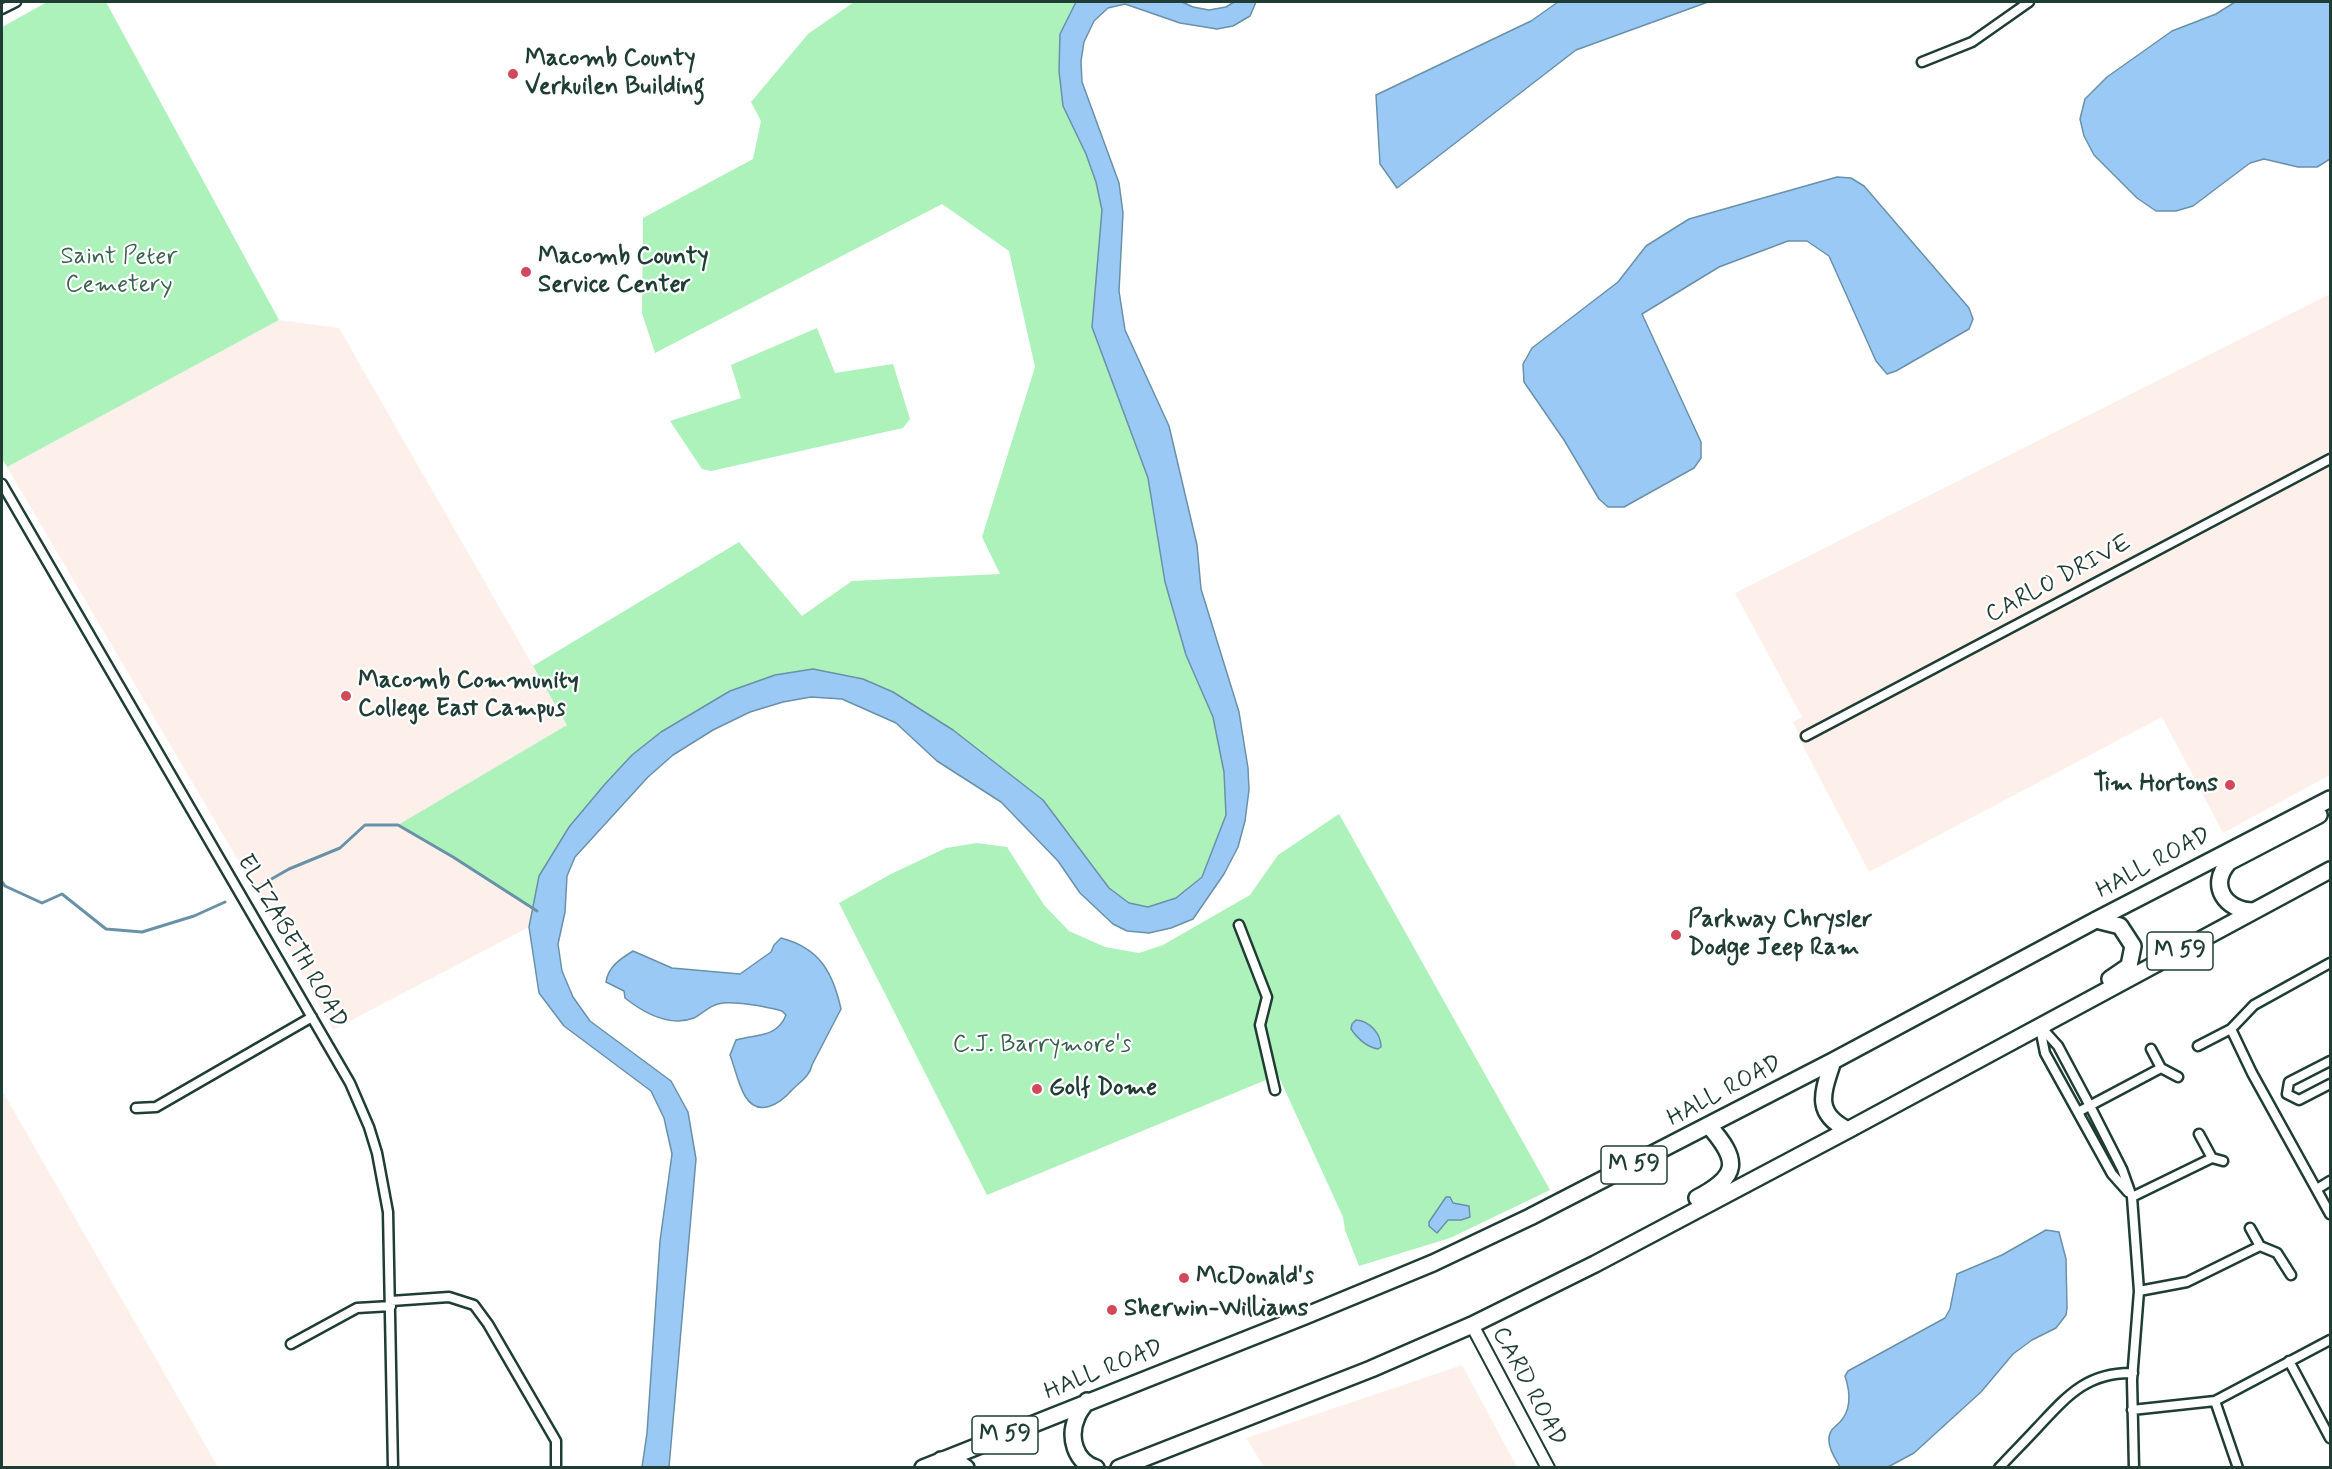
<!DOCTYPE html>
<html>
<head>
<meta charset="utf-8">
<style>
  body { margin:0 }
  #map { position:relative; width:2332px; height:1469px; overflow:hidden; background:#fff; font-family:Mynerve,sans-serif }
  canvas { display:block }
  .frame { position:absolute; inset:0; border:3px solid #1f3d34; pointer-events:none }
</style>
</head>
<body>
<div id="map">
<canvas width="2332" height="1469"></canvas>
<div class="frame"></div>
</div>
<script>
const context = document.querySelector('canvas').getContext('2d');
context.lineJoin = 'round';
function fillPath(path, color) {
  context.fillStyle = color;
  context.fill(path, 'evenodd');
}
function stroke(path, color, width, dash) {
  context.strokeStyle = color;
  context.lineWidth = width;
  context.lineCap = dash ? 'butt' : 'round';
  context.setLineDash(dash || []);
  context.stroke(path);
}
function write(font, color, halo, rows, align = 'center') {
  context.font = font + ' Mynerve,sans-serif';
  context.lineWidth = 4.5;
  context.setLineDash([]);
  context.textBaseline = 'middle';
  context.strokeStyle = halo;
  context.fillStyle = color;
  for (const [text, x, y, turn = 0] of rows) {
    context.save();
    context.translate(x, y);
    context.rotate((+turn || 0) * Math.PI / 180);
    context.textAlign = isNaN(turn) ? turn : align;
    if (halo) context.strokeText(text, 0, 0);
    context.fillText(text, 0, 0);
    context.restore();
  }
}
fillPath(new Path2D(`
  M2330,294V775L2223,833L2162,717L1869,872L1804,748L1793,722L1802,717L1735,593Z
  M279,320L339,328L567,725L399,825L453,857L534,909L529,927L333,1030L249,879L7,467Z
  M3,1092L218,1467H2V1093Z
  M1462,1365L1517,1467H1264L1246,1438Z`), '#fdf0ea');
fillPath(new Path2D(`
  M47,2H106L279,320L7,467L2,459V27Z
  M854,2H1076L1070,13L1063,106L1086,154L1096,182L1102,210L1092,327L1148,478L1186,655L1213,717L1224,772L1226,815L1202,876L1176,898L1148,907L1129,903L1109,888L1071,836L893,692L730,691L661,732L605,784L569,827L539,876L534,909L453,857L398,825L567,725L533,666L739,542L802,616L852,581L1000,574L982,537L1035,367L1009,251L942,204L655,353L642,313L643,218L753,159L761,121L751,102L808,34Z
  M817,328L835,373L893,364L910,419L903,428L711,471L702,469L670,421L741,398L731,365Z
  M1339,814L1550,1190L1450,1238L1359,1266L1345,1230L1343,1217L1278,1075L987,1195L839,903L891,874L946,848L977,843L1007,847L1044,905L1069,931L1105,947L1139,953L1163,945L1250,895L1278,855Z`), '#adf1bb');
const water = new Path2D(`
  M1076,2H1182L1193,7L1209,10L1226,7L1234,2H1256L1250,16L1233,26L1217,29L1180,23L1125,4L1108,8L1094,21L1084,42L1081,61L1082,82L1119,183L1123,213L1119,291L1125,330L1169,426L1197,545L1201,589L1239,712L1248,768L1249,790L1245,821L1238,847L1224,874L1193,919L1171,928L1149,933L1127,931L1113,924L1080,893L1058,861L1001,802L937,761L896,723L842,699L811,697L783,702L750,712L713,730L673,755L648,777L575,857L567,876L565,912L558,944L562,971L573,997L590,1021L671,1081L688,1112L696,1159L669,1467H642L647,1433L660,1241L672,1154L664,1118L651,1091L564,1026L539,993L529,927L539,876L569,827L605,784L632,755L661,732L730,691L775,675L813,669L863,679L893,692L953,730L1043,800L1109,888L1129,903L1148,907L1176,898L1202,877L1226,815L1224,772L1213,717L1186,655L1165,582L1148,478L1092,327L1102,210L1096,182L1086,154L1063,106L1059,71L1060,34Z
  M1558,2H1708L1576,50L1397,188L1380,164L1376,95L1531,21Z
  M2235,2H2330V159L2317,167H2298L2264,159L2250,163L2193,206L2176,211H2156L2137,198L2094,155L2084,136L2080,119L2085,99L2107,77L2172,31L2216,14Z
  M1837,177L1851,178L1864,186L1969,308L1973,319L1969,329L1896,371L1887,374L1876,361L1829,256L1807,241H1788L1719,267L1642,314L1701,442V458L1694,468L1624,507H1608L1599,499L1564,440L1524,382L1523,364L1532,348L1618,282L1646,246L1689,219Z
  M781,938C820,948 833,973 841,1009L812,1065C810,1076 800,1082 792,1090C780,1104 758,1118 745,1096C738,1084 735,1068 730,1055L736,1040C756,1034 777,1038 786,1015L782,1011C768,1007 732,1000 718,1004C709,1006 702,1014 694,1018C670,1027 644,1013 625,998L624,991L606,982C608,967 620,959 633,951L672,968L740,974L771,952L774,945Z
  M1356,1020C1370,1021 1381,1034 1381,1047L1378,1049C1366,1047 1358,1039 1351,1029L1352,1024Z
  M1446,1197H1450L1453,1203L1469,1206L1470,1217L1461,1220H1448L1437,1233L1429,1226V1222Z
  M2046,1230L2059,1232L2066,1259L2067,1308L2066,1315L2056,1328L2032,1340L2013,1354L1981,1392L1914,1453L1888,1467H1840C1836,1460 1829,1450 1829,1441C1828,1431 1834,1428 1840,1422C1852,1409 1850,1391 1845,1376L1848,1371L1945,1318L1950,1309L1957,1274L2002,1255Z`);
fillPath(water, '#9bc9f6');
stroke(water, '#6991a8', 1.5);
stroke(new Path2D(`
  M2,882L5,886L42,903L62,894L106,929L142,932L194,916L225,902
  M261,885L289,869L340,848L365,825H398L453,857L537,911`), '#6991a8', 3);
const street = new Path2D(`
  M2,9L16,2
  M1922,62L1972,42L2029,2
  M2,484L350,1083L369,1127L377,1153L388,1212L393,1468
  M1806,736L2330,459
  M1239,925L1267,997L1260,1025L1275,1090
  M2040,1026L2058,1046L2090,1106L2122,1169L2132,1197L2139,1291L2132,1380L2134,1468
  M2040,1028L2045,1053L2112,1174L2128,1192
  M2231,1029L2252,1073L2330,1214
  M2198,1046L2231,1029L2254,1005L2330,963
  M2151,1049L2161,1068L2178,1077
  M2330,1061L2289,1082L2287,1094L2299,1100L2330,1084
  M136,1108L156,1107L312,1017
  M2078,1112L2161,1068
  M2199,1134L2212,1158
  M2317,1189L2330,1181
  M2132,1197L2212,1158L2223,1161
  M2250,1228L2260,1246L2277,1253L2291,1275
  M2139,1291L2187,1282L2260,1246
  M391,1301L449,1297L474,1305L488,1324L556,1441V1465
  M291,1344L357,1308L391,1306
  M2289,1361L2330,1438
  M2215,1401L2238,1468
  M2132,1410L2215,1401L2330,1340
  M1999,1468C2012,1454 2025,1441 2038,1427C2067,1396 2087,1372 2133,1373`);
const secondary = new Path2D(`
  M1472,1325L1548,1468`);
const highway = new Path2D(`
  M2254,911C2225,911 2208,885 2229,862L2319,815
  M2096,920L2120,926L2133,946L2129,966L2110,979
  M1833,1061C1823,1092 1813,1113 1848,1130
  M1697,1198C1739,1176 1740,1161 1709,1126
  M1087,1401C1084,1406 1079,1411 1077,1417C1068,1437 1075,1462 1096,1468
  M941,1460L956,1461L966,1468
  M923,1468L1305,1316L1433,1263L1530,1217L1833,1061L2096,920L2330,799
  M1119,1468L1371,1369L1472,1325L1595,1264L1848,1130L2330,870`);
stroke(street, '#1f3d34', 13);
stroke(secondary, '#1f3d34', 16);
stroke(highway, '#1f3d34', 20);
stroke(street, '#fff', 8);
stroke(secondary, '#fff', 12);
stroke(highway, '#fff', 15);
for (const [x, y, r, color] of [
  [513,74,6,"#d1495b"],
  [526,272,6,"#d1495b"],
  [346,696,6,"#d1495b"],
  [2230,785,6,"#d1495b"],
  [1676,935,6,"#d1495b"],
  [1037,1089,6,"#d1495b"],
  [1184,1278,6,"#d1495b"],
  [1112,1310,6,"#d1495b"]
]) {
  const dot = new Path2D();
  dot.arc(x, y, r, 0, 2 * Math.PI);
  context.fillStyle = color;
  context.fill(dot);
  stroke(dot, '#fff', 2);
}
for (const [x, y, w] of [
  [2180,951,66],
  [1634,1165,66],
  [1005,1435,66]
]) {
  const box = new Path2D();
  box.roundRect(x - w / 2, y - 19, w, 38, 4.5);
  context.fillStyle = '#fff';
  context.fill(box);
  stroke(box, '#1f3d34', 1.5);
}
write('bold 22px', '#1f3d34', null, [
  ["M 59",2180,951],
  ["M 59",1634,1165],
  ["M 59",1005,1435]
]);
write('bold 24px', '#1f3d34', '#fff', [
  ["Macomb County",525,60],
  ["Verkuilen Building",525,88],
  ["Macomb County",538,258],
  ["Service Center",538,286],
  ["Macomb Community",358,682],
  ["College East Campus",358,710],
  ["Tim Hortons",2218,785,"right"],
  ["Parkway Chrysler",1688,921],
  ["Dodge Jeep Ram",1688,949],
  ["Golf Dome",1049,1089],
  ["McDonald's",1196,1278],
  ["Sherwin-Williams",1124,1310]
], 'left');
write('24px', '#3b614f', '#fff', [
  ["Saint Peter",119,258],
  ["Cemetery",119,286],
  ["C.J. Barrymore's",1042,1046]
]);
write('24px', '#1f3d34', '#fff', [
  ["CARLO DRIVE",2059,580,-28],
  ["HALL ROAD",2154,864,-28],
  ["ELIZABETH ROAD",291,942,60],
  ["HALL ROAD",1725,1092,-28],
  ["HALL ROAD",1104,1371,-22],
  ["CARD ROAD",1528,1387,62]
]);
</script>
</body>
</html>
